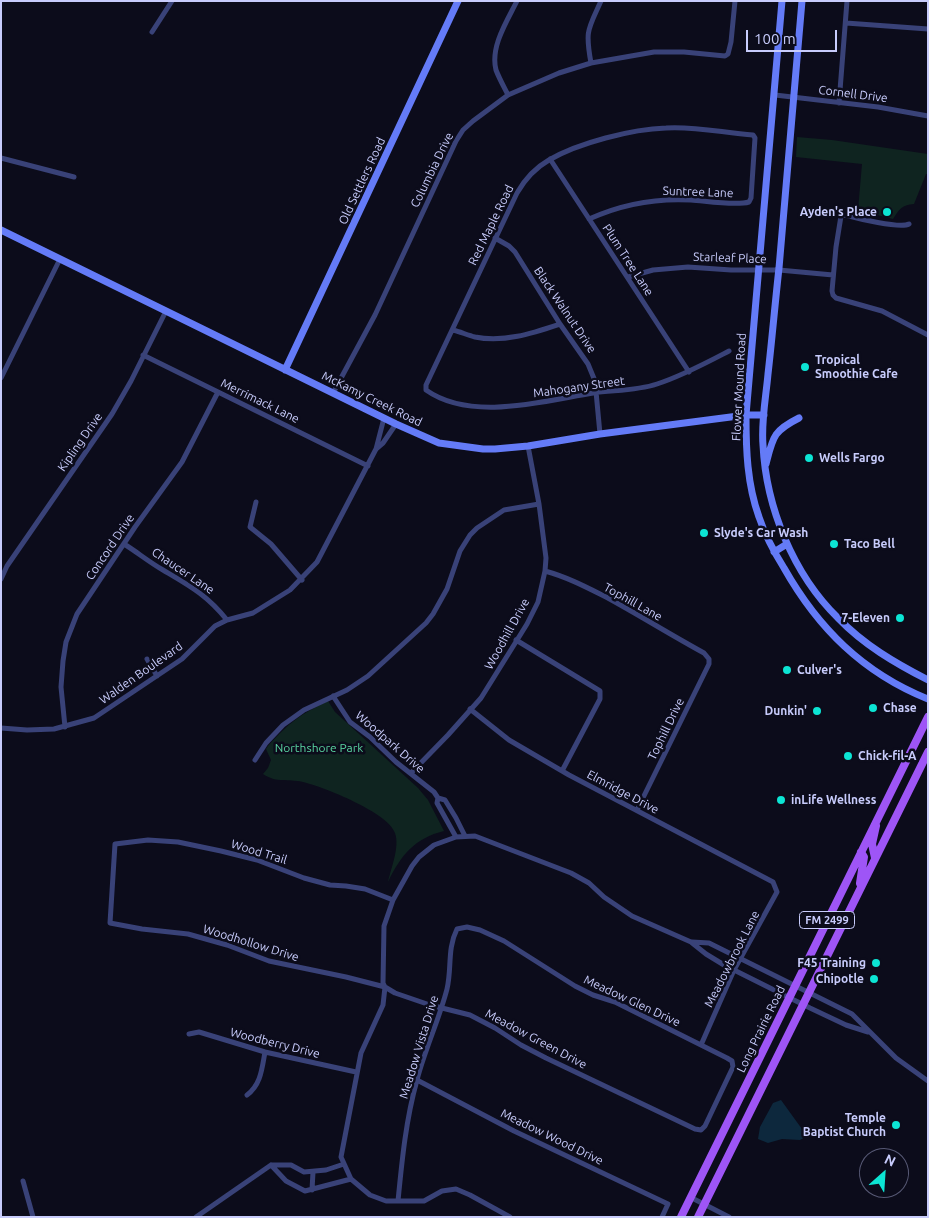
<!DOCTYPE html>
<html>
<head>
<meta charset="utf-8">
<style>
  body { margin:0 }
  #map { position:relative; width:929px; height:1218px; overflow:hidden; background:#0c0c1b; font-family:Ubuntu,sans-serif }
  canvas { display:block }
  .frame { position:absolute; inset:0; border:2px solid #c8ccfc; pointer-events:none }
  .north { position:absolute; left:859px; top:1148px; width:50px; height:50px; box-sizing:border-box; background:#0c0c1b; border:1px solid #575975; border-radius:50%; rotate:26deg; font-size:14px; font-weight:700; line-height:20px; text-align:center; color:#c8ccfc }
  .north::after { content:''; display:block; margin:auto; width:18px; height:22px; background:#0ce5d4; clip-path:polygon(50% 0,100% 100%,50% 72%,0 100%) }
  .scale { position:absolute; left:746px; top:30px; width:91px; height:22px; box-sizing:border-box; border:2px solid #c8ccfc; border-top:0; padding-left:6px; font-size:15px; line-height:18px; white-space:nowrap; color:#c8ccfc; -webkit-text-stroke:4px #0c0c1b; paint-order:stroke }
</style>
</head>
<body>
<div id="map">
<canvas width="929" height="1218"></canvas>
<div class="frame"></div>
<div class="north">N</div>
<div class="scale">100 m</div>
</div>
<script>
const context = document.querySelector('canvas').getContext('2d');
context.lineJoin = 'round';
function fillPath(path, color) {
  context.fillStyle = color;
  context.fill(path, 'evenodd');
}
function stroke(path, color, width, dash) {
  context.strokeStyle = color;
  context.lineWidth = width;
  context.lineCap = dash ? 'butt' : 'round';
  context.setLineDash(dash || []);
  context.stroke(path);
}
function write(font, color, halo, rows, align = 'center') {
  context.font = font + ' Ubuntu,sans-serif';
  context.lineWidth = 5;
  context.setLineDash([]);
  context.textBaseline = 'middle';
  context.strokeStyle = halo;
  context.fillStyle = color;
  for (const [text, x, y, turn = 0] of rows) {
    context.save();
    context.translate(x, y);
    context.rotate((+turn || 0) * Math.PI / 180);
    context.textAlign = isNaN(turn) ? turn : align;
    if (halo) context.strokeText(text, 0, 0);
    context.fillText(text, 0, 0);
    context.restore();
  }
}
fillPath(new Path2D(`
  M797,137L832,140L928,154V174H926L914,204C901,205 899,210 893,219L858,210L862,164L796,157Z
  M328,701L335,712L347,723L418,788L428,800L444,831C415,838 401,855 388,882C391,868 400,847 395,833C389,813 324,787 303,782C287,778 278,784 263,774L268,768L271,760L266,749L268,746C289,723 299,715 328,701Z`), '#0f2420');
fillPath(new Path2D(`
  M781,1100L807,1136L800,1140L782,1139L768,1143L758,1139L760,1127L773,1103Z`), '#0d283d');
stroke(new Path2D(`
  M846,23L928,29
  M152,32L172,1
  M591,63C585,30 588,30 601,1
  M508,95C504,87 499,78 496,70C490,47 507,21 517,1
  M775,95L878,107L928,116
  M839,103L847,1
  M1,158L74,177
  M550,159L689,372
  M589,219C622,204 655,198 691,200C706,201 736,206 749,202L751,198L755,138L753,135C724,133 695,126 666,128C632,129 578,143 549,160C535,168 525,179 517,193L426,385V390C471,422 544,401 593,393C614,390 636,391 657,384C682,376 706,363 729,351
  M909,224C900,229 856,218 845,215L841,216L836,247L832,291L833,295L836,298L882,311L928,335
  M495,238L509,246L515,252L560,324L588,364L595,381L600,434
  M628,277L653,270L688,267L731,270H779L833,275
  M453,330C460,332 468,335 475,337C504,343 533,333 560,324
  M143,355L368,466
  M1,378L60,259
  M333,393L375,315L456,141L463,130L473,121L508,95L559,73L591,63L654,52H684L725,56L728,54L731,42L735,1
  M376,449L383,443L396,424
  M256,502L250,527L271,544L302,580
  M124,544C137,552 149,562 163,570C190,586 207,595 227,620
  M545,571C567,577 586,587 606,597C639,615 671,635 704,653L709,659V664L637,810
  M1,579L7,566L112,414L131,381L166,311
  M516,640L600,691V699L562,771
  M147,659L157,676
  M333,696L350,722L370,737L396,762L434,792L438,798L445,800L456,818L465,836
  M470,709L509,740L569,775L773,882L777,892L734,970L701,1045
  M65,727L61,687L63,661L66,642L77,614L135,527L182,462L218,392
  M1,728L27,730L54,729L94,718L182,659L215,626L227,620L253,613L290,590L317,562L376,449L384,418
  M255,760L266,743L283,725L304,710L347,690L368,676L426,623L433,614L447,589L460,551L470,535L477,528L504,510L539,504
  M411,773L448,735L481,698L527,624L538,602L545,571L546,558L539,504L528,446
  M438,798L437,803L456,837
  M393,900L365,889L346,886L330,885L304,878L257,860L221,851L178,842L148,840L115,844L110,923L142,929L188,934L227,945L269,961L346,977L385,987L395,993L430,1005L470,1015L495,1028L521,1045L546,1058L695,1129L701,1130L705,1126L733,1067L732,1061L727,1058L615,1002L593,995L575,986L504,941L480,930L467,927L457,929C447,949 452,968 447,989C439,1020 425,1049 417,1080C406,1119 402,1160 398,1201
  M692,942L709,943L852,1014L896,1058L928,1081
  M189,1034L199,1032L265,1052L356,1072
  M417,1080L514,1131L668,1204L662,1217
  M247,1095C261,1085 262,1068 265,1052
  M271,1165L286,1181L305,1191L351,1179
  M23,1181L33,1217
  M312,1190L313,1172
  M690,1197L729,1217
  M196,1217L271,1165H291L304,1172L326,1170L344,1164
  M510,1217L470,1195L456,1189L442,1191L424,1201H386L370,1195L351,1179L341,1157L361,1053L383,1005L385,987L383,983L384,926L393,900L412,866L419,857L434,845L456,837L475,836L571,873L589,883L604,897L632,916L691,942L706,954L724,965L810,1008L846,1025L868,1032`), '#394278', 5);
stroke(new Path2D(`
  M782,1L746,415C746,449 747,484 759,517C765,535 774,552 784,568C818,628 863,673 928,699
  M802,1C795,90 787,179 779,268C775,304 772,339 768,374C766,397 761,421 763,445C766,507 793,574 838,618C864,645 895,663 928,680
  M1,230L396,424L439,443L483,449H495L528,446L600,434L746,415H764
  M285,370L458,1
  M766,464C773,437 773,431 799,418
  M774,552L787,544`), '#647bf7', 7);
stroke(new Path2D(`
  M875,858L872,844L876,826
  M860,883L864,857L861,852
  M681,1217L928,717
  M698,1217L928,752`), '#9e55f6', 8);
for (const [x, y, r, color] of [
  [887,212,5,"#0ce5d4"],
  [805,367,5,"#0ce5d4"],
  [809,458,5,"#0ce5d4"],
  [704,533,5,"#0ce5d4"],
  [834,544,5,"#0ce5d4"],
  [900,618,5,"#0ce5d4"],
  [787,670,5,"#0ce5d4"],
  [873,708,5,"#0ce5d4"],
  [817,711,5,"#0ce5d4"],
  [848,756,5,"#0ce5d4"],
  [781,800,5,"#0ce5d4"],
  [876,963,5,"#0ce5d4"],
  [874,979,5,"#0ce5d4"],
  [896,1125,5,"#0ce5d4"]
]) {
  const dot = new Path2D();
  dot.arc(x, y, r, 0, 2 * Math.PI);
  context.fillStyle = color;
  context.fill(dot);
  stroke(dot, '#0c0c1b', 2);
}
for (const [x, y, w] of [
  [827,920,55]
]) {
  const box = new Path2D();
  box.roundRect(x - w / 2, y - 8.5, w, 17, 4);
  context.fillStyle = '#0c0c1b';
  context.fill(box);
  stroke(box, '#c8ccfc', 1);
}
write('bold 11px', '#c8ccfc', null, [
  ["FM 2499",827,920]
]);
write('12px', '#c8ccfc', '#0c0c1b', [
  ["Cornell Drive",853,94,7],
  ["Columbia Drive",432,170,-64],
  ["Old Settlers Road",362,181,-65],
  ["Suntree Lane",698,192,2],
  ["Red Maple Road",491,225,-64],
  ["Starleaf Place",730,258,2],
  ["Plum Tree Lane",628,260,57],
  ["Black Walnut Drive",565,310,56],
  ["Mahogany Street",579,387,-8],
  ["Flower Mound Road",739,387,-87],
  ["McKamy Creek Road",372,399,26],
  ["Merrimack Lane",260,401,26],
  ["Kipling Drive",80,442,-55],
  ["Concord Drive",110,547,-56],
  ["Chaucer Lane",183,571,34],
  ["Tophill Lane",633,602,29],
  ["Woodhill Drive",507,634,-61],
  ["Walden Boulevard",141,673,-35],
  ["Tophill Drive",666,729,-64],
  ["Woodpark Drive",390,742,41],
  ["Elmridge Drive",623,792,28],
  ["Wood Trail",259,852,17],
  ["Woodhollow Drive",251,943,17],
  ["Meadowbrook Lane",732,959,-63],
  ["Meadow Glen Drive",632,1001,25],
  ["Long Prairie Road",761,1029,-64],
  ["Meadow Green Drive",536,1039,28],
  ["Woodberry Drive",275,1043,14],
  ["Meadow Vista Drive",419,1047,-73],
  ["Meadow Wood Drive",552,1137,26]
]);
write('bold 12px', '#c8ccfc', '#0c0c1b', [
  ["Ayden's Place",877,212,"right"],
  ["Tropical",815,360],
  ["Smoothie Cafe",815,374],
  ["Wells Fargo",819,458],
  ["Slyde's Car Wash",714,533],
  ["Taco Bell",844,544],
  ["7-Eleven",890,618,"right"],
  ["Culver's",797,670],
  ["Chase",883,708],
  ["Dunkin'",807,711,"right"],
  ["Chick-fil-A",858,756],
  ["inLife Wellness",791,800],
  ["F45 Training",866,963,"right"],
  ["Chipotle",864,979,"right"],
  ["Temple",886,1118,"right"],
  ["Baptist Church",886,1132,"right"]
], 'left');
write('12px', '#5ad7a2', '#0c0c1b', [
  ["Northshore Park",319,748]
]);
</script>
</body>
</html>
